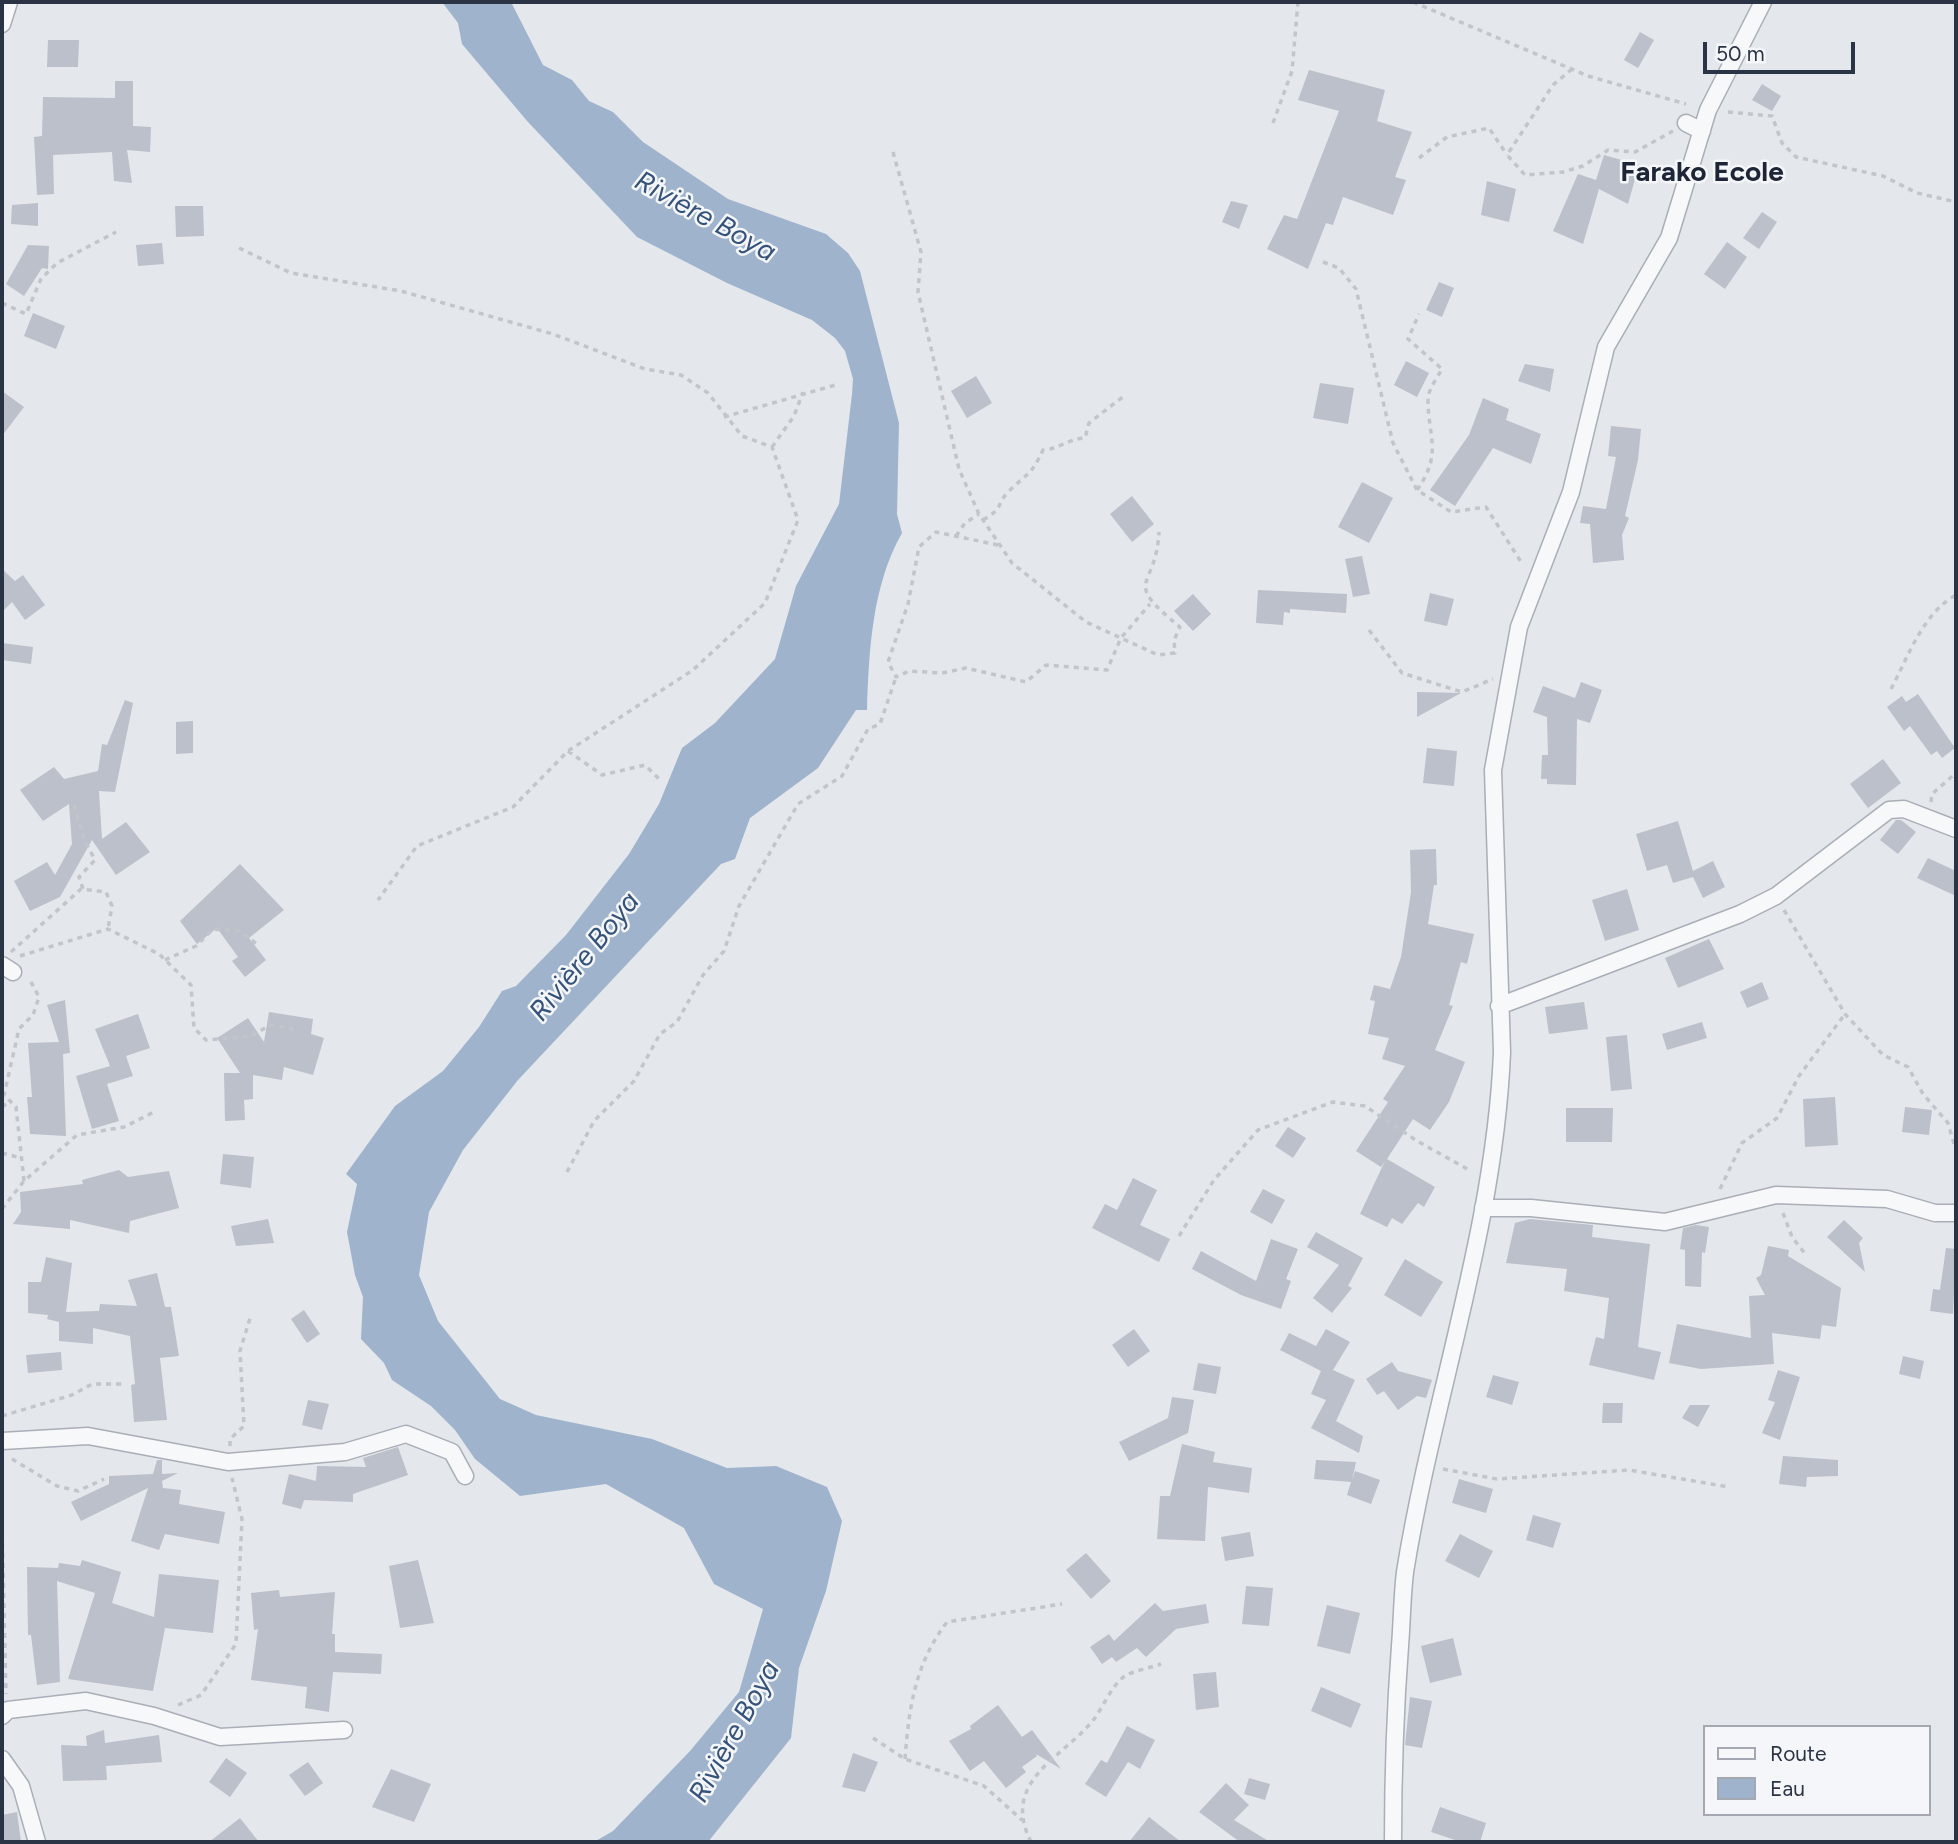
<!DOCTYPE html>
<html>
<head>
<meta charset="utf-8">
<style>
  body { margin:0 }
  #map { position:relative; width:1958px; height:1844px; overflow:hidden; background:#e4e7ec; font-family:Figtree,sans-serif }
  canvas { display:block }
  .frame { position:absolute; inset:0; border:4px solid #2b3445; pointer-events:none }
  .legend { position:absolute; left:1703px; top:1725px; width:228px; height:91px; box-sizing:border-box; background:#f4f6f9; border:2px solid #a4a8b1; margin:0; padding:9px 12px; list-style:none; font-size:21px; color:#2b3445 }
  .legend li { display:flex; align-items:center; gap:14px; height:35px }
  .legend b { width:35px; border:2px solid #a4a8b1 }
  .scale { position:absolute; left:1703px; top:42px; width:152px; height:32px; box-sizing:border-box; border:4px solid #2b3445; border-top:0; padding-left:9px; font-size:21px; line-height:24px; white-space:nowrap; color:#2b3445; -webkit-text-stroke:5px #f4f6f9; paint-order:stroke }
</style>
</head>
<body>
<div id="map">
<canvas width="1958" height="1844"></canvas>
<div class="frame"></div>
<ul class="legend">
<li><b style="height:9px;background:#f7f8fa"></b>Route</li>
<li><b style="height:19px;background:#9fb4cc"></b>Eau</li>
</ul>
<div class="scale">50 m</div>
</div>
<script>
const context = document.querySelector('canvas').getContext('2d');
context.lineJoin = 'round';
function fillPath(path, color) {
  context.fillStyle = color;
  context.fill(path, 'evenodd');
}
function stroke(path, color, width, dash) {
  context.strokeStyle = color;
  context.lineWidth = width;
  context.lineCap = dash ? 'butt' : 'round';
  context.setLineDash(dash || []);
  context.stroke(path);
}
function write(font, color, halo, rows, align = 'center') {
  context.font = font + ' Figtree,sans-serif';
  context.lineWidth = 5;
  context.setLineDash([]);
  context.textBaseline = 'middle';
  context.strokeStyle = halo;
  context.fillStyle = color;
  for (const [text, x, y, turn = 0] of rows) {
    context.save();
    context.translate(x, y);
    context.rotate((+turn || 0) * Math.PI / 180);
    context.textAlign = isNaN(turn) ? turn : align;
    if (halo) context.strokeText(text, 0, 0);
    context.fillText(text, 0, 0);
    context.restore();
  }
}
fillPath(new Path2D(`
  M442,2H511L543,65L572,80L589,101L613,112L643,142L728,199L826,234L848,253L860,271L899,423L897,514L902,533C872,586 869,650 867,710H856L818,768L750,818L735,859L721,864L518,1080L463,1150L429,1212L419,1275L438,1321L500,1399L536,1415L652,1439L727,1468L776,1466L827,1487L842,1521L826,1591L799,1668L791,1738L708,1842H594L613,1831L690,1751L739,1692L763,1609L714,1584L684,1528L606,1484L520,1496L475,1459L455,1430L431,1406L392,1380L384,1363L361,1339L363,1297L355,1275L347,1232L357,1184L346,1174L395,1106L443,1071L479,1027L502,991L516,986L566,935L629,854L659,804L682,748L715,723L775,659L796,586L839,504L852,394L853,379L845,351L835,338L812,320L727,283L637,237L528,122L462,44L458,23Z`), '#9fb4cc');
fillPath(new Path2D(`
  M1640,32L1654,40L1638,68L1624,60Z
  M48,40H79L78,67H47Z
  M1309,70L1385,90L1377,121L1412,132L1395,177L1406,180L1393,215L1343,197L1333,225L1326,223L1308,269L1267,249L1284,215L1297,219L1339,111L1298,100Z
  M115,81H133V126L151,127L150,152L127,150L132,183L114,181L112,152L53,155L54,194L37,195L34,137L42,136L43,97L115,98Z
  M1762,84L1781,96L1772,111L1752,100Z
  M1604,155L1639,165L1628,204L1599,189L1583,244L1553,231L1578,174L1596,180Z
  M1487,181L1516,189L1509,222L1481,215Z
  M1231,201L1248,205L1239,229L1222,222Z
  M38,203V226L11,224L12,205Z
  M175,206H203L204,236L176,237Z
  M1762,212L1777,222L1759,249L1743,238Z
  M1727,242L1747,257L1725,289L1704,274Z
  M162,243L164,264L138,266L136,245Z
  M28,245L49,246L48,269L42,268L24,296L6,284Z
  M1439,282L1454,288L1442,317L1426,310Z
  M33,313L65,326L56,349L24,336Z
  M1406,361L1429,373L1417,397L1394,385Z
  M1525,364L1554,369L1550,392L1518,381Z
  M976,376L992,403L967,418L951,391Z
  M1320,383L1354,388L1348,424L1313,418Z
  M2,391L24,407L2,436Z
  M1483,398L1509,409L1506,420L1541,434L1531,464L1493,448L1455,506L1430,490L1469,435Z
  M1611,426L1641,429L1638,460L1625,516L1629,518L1622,535L1624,560L1593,563L1590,524L1580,523L1583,506L1606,509L1616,457L1608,456Z
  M1362,482L1393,498L1369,543L1338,527Z
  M1132,496L1154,524L1132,542L1110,514Z
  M1362,556L1370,594L1353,597L1345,559Z
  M2,569L15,581L23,575L45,605L25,620L12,602L2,612Z
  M1258,590L1347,594L1346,613L1290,609V613L1284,612L1283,625L1256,623Z
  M1430,593L1454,599L1447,626L1424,621Z
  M1193,594L1211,614L1193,631L1174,611Z
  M2,643L33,647L31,664L2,660Z
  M1581,682L1602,690L1590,723L1577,719L1576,785L1547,784V779H1541L1542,755H1548L1547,717L1533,712L1543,686L1575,698Z
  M1417,692L1461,693L1417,717Z
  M1918,694L1955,748L1942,758L1937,751L1931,755L1910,726L1904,731L1887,707L1902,696L1906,702Z
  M125,700L133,703L115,792L99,791L102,839L126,822L150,852L116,875L92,840L60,897L30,911L14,881L47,862L55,875L72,844L69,804L43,821L20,790L54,767L64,779L98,771L102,744L107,745Z
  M193,721V753L176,754V722Z
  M1427,748L1457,751L1454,786L1423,783Z
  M1883,759L1901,783L1868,808L1850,784Z
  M1896,820H1901L1916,832L1898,854L1880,840Z
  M1678,821L1693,871L1713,861L1725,887L1703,898L1693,877L1673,883L1667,865L1647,871L1636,834Z
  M1436,849L1437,885H1434L1428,924L1474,934L1467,964L1461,962L1449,1005L1453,1006L1435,1050L1465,1062L1449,1102L1430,1130L1413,1119L1387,1159L1435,1187L1424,1207L1418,1203L1402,1224L1392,1218L1387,1227L1360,1214L1385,1161L1381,1167L1356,1151L1388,1102L1383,1099L1405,1066L1382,1059L1389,1038L1368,1034L1375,1001L1370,1000L1374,985L1390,989L1401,957L1411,892L1410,850Z
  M1928,858L1956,871V896L1917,878Z
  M240,864L284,910L249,938L266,960L245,977L232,961L238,957L217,928L197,944L180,921Z
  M1627,889L1639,930L1605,941L1592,900Z
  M1709,939L1724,969L1678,988L1665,958Z
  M1762,982L1769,999L1747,1008L1740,992Z
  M65,1000L70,1053L63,1054L66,1136L30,1134L27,1097H32L28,1043L59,1042L47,1005Z
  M1584,1002L1588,1029L1549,1034L1545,1007Z
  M269,1012L313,1019L311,1034L324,1038L313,1075L284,1067L282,1080L253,1075V1099L244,1100L245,1120L225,1121L224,1073H240L217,1038L248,1018L264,1042Z
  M138,1014L150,1048L126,1056L133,1076L107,1084L119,1121L92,1129L76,1076L110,1066L95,1029Z
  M1702,1022L1707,1038L1667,1050L1662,1034Z
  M1627,1035L1632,1089L1611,1091L1606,1037Z
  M1835,1097L1838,1145L1805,1147L1803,1099Z
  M1905,1107L1932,1110L1929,1135L1902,1132Z
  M1566,1108H1613L1612,1142H1566Z
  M1288,1127L1306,1138L1293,1158L1275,1146Z
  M223,1154L254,1157L251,1188L220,1184Z
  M119,1170L128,1177L169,1171L179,1208L130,1221L129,1233L70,1220V1229L13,1224L21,1212L20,1192L83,1184L82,1180Z
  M1133,1178L1157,1190L1140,1225L1170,1239L1159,1262L1092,1228L1105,1204L1117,1210Z
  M1263,1189L1285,1200L1272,1224L1250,1212Z
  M268,1219L274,1243L236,1246L231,1226Z
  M1530,1219L1593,1225L1592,1237L1650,1244L1638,1347L1661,1352L1654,1380L1589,1365L1596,1337L1604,1339L1609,1298L1564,1291L1567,1269L1506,1263L1515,1223Z
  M1844,1220L1863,1238L1859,1243L1865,1272L1827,1237Z
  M1696,1225L1709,1227L1705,1253L1702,1252L1701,1287L1685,1286V1250L1680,1249L1683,1228Z
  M1316,1232L1363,1258L1348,1286L1352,1288L1332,1313L1313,1298L1339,1265L1307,1247Z
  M1271,1239L1298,1249L1286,1279L1291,1281L1281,1309L1241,1295L1192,1269L1201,1251L1256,1281Z
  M1768,1246L1789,1250L1788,1256L1841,1288L1836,1327L1822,1325L1820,1339L1772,1333L1774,1364L1701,1369L1669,1363L1677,1324L1751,1338L1749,1296L1765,1295L1756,1278L1761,1275Z
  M1946,1248L1956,1249L1953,1314L1930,1311L1933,1289L1940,1290Z
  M46,1257L72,1263L66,1312L99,1311L100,1304L137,1306L128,1280L157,1273L165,1307H171L179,1356L160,1358L167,1420L134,1422L131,1385L135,1384L130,1336L93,1328V1344L59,1341V1322L47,1319L48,1315L28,1313V1282H41Z
  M1405,1259L1443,1282L1421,1317L1384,1295Z
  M304,1310L320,1334L307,1343L291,1319Z
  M1134,1329L1150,1351L1128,1367L1112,1345Z
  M1326,1329L1350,1342L1333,1370L1355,1380L1336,1421L1363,1436L1359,1453L1311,1428L1326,1400L1311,1394L1321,1371L1280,1350L1289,1333L1316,1346Z
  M61,1352L62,1370L28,1373L26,1355Z
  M1903,1356L1924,1361L1920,1379L1899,1374Z
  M1392,1362L1398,1371L1432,1380L1426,1398L1417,1396L1398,1410L1384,1391L1377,1395L1366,1379Z
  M1198,1363L1221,1367L1216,1394L1193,1390Z
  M1778,1370L1800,1377L1780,1440L1762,1433L1775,1402L1768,1400Z
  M1493,1375L1519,1382L1512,1405L1486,1397Z
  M1172,1397L1194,1400L1188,1433L1129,1461L1119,1442L1168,1418Z
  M308,1400L329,1404L322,1430L302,1425Z
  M1603,1403H1623L1622,1423H1602Z
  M1690,1405H1710L1698,1427L1682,1418Z
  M1182,1444L1215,1452L1213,1462L1252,1468L1249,1493L1208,1487L1205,1541L1157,1539L1160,1496H1170Z
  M398,1447L408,1475L353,1494V1502L304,1500L301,1509L282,1504L289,1474L316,1481L317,1466L366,1467L363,1458Z
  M1783,1456L1838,1460V1476L1807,1477L1806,1487L1779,1484Z
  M157,1460H162V1474L178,1473L162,1481L163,1488L181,1490L179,1504L225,1512L219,1544L165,1534L159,1550L131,1541L148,1488L81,1521L71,1502L109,1484V1476L153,1474Z
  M1316,1460L1356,1462L1352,1481L1355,1471L1380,1480L1371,1504L1347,1495L1351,1482L1314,1479Z
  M1459,1479L1493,1489L1486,1513L1452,1503Z
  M1533,1515L1561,1523L1553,1548L1526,1540Z
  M1250,1532L1254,1556L1225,1561L1221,1537Z
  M1460,1534L1493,1551L1479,1578L1445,1561Z
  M1086,1553L1111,1581L1091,1599L1066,1570Z
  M82,1560L121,1572L112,1603L154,1617L159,1574L219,1580L213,1633L165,1628L153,1691L68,1679L95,1593L57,1581L60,1682L37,1685L31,1635H28L27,1567L58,1568L59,1563L80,1566Z
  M418,1560L434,1623L400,1628L389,1566Z
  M1246,1586L1273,1588L1269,1626L1242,1624Z
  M279,1590L280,1597L335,1592L332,1634H335V1652L382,1654L381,1674L333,1672L329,1712L305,1708L307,1687L251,1680L258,1629L254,1630L251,1593Z
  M1155,1603L1163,1611L1206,1604L1209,1623L1176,1629L1146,1657L1137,1648L1116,1662L1112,1657L1102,1664L1090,1647L1109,1634L1114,1641Z
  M1327,1605L1360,1613L1350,1654L1317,1646Z
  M1453,1638L1462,1675L1430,1683L1421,1646Z
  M1216,1672L1219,1707L1196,1710L1193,1674Z
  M1321,1687L1361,1704L1351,1728L1311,1711Z
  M1410,1697L1432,1701L1422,1748L1405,1745Z
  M998,1705L1022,1737L1032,1730L1061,1769L1036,1754L1037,1756L1022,1767L1026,1772L1006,1788L984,1761L970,1771L949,1741L971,1729L970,1726Z
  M1127,1726L1155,1740L1140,1769L1128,1762L1106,1797L1085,1784L1101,1760L1107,1763Z
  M104,1730L105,1743L159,1735L162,1762L106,1766L107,1780L63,1781L61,1745L87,1746L86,1736Z
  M853,1753L878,1762L865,1792L842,1787Z
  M226,1758L247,1773L230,1797L209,1782Z
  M308,1762L323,1783L305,1796L289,1775Z
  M391,1769L431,1784L414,1822L372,1807Z
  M1249,1778L1270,1784L1265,1800L1244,1794Z
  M1226,1783L1249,1805L1234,1820L1270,1842H1240L1199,1812Z
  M1440,1807L1486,1823L1480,1842H1461L1431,1832Z
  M17,1812L21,1842H2V1815Z
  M1149,1817L1181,1842H1129Z
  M240,1818L259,1842H209Z`), '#bbc0ca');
const minor = new Path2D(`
  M2,24L9,2
  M1686,123L1702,131
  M2,965L13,972
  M1499,1006L1740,914L1776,896L1889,810L1904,809L1956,829
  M1483,1208H1531L1665,1222L1776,1195L1887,1199L1935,1213H1956
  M2,1441L88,1436L228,1462L345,1452L406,1434L452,1452L465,1476
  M2,1716L8,1710L86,1701L154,1716L220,1737L344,1730
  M2,1759L21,1786L37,1842
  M1393,1842C1393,1777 1395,1712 1400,1646C1402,1622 1402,1597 1405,1572C1433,1398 1495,1228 1502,1052L1493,770L1519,627L1571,492L1606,347L1669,238L1708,110L1763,2`);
stroke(minor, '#a9aeb7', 19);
stroke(new Path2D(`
  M1413,2L1588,76L1686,104
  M1572,69L1553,85L1507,155L1525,175L1563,172L1583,166L1608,150L1635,152L1673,131
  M1728,112L1772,116L1782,143L1796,157L1883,176L1917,193L1956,202
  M1273,123L1292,71L1298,2
  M893,152L921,252L918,292L959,469L979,514L1012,563L1086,622L1158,655L1175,653L1174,640L1180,627C1120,578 1156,591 1159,532
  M1419,158L1447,137L1489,128L1507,155
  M239,248L291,273L401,291L553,334L645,369L681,375L708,393L742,436L772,447L798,520L765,603L693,670L568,751L513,807L417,846L378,900
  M1323,262L1339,268L1356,289L1393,443L1417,490L1451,512L1486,507L1523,565
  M2,303L26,314L41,279L57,263L116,232
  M724,417L839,384
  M772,447L794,416L803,392
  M1417,490C1443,453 1428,438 1428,399C1428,390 1437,378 1442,369L1408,339L1419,314
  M983,520C1004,508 996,505 1008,492C1026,474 1031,476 1043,450C1059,449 1068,439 1085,438L1089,423L1124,396
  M956,536L965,523L979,514
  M998,545L936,532L919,547L908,604L888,662L896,677L909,671L942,673L966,668L1026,682L1046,665L1107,670L1121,638L1150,604
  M1369,630L1402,673L1462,692L1493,679
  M1891,689C1908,657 1923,613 1956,595
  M568,751L602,775L645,765L659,779
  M1931,802L1932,794L1956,773
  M74,805L84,839L95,860L79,877L83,889
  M1784,910L1845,1014L1883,1055L1908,1067L1923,1094L1948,1123L1956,1151
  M11,952L81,889L106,892L112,906L108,929
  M20,956L108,929L159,954L191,985L194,1028L206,1040L252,1036L270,1025L297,1030
  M165,960L196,946L213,929L239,931L257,944
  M2,1107L10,1101
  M2,1153L21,1158
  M567,1172L594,1121L634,1081L660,1034L677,1022L703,975L724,951L739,906L798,804L842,776L868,729L880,724L896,677
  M24,1181L16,1107L4,1095L19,1029L33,1015L39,997L30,980
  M1720,1189L1742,1143L1777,1118L1799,1076L1845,1014
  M2,1209L24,1181L77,1135L124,1127L156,1111
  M1783,1213L1792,1237L1806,1255
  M1179,1236L1214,1180L1258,1130L1333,1102L1365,1106L1417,1141L1471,1171
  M2,1309V1330
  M2,1416L72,1395L92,1384H124
  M230,1446V1439L244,1426L240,1351L251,1315
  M12,1459L57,1486L78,1491L104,1479
  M1443,1469L1497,1479L1629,1470L1729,1487
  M2,1523L6,1694
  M178,1705L201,1695L236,1644L242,1519L232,1478
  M873,1738L905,1759L984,1786L1022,1820
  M905,1759C909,1707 915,1664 947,1622L1062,1604
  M1031,1842C1001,1783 1058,1760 1090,1724C1102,1711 1111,1685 1125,1676C1135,1670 1150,1668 1161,1664`), '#c2c5cb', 3.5, [5, 5]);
stroke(minor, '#f7f8fa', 16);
write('bold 28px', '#1d2536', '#f4f6f9', [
  ["Farako Ecole",1702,173]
]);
write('italic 28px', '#34527a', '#f4f6f9', [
  ["Rivière Boya",705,217,29],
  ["Rivière Boya",585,957,-51],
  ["Rivière Boya",735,1732,-61]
]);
</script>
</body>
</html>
